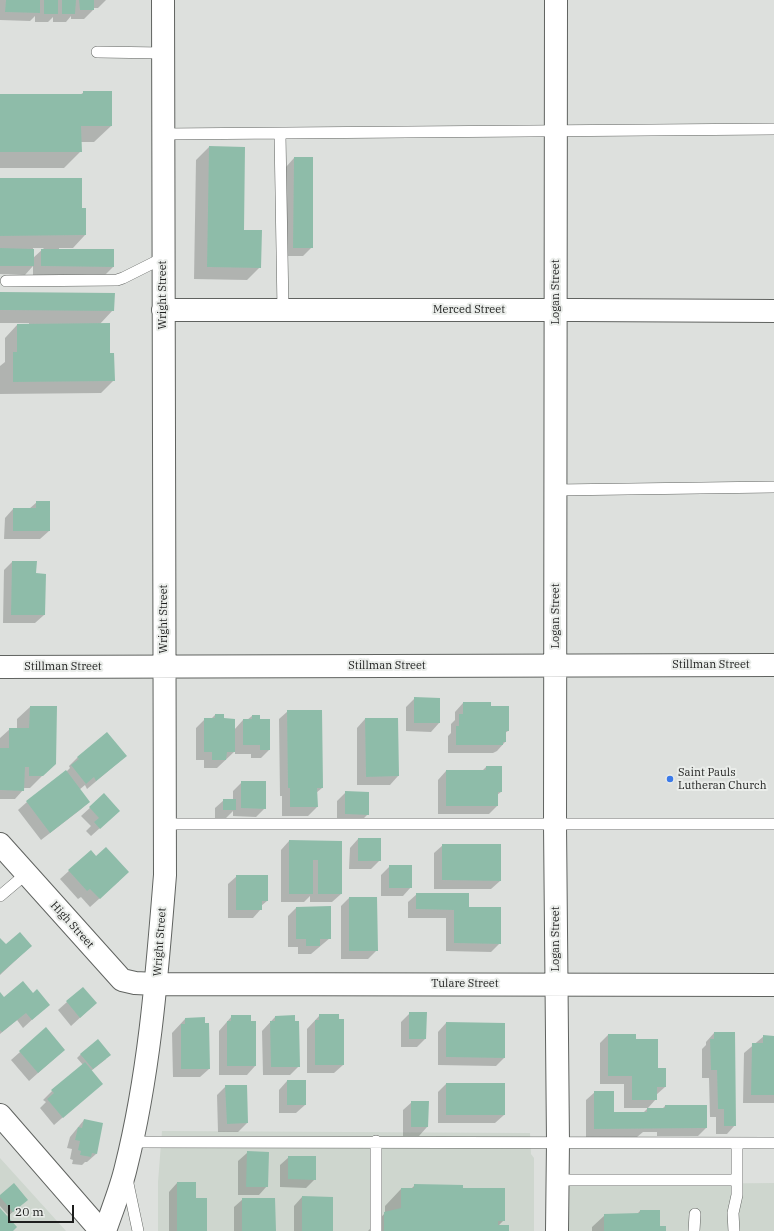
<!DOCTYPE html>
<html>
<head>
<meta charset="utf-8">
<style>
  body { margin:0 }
  #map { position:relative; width:774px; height:1231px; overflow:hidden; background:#dde0dd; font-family:"IBM Plex Serif",serif }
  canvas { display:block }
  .scale { position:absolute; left:8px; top:1205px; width:66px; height:18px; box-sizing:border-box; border:2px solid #1d1e1d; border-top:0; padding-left:5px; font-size:12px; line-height:14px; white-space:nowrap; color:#1d1e1d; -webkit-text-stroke:3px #eaedea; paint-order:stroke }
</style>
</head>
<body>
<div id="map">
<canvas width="774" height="1231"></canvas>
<div class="scale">20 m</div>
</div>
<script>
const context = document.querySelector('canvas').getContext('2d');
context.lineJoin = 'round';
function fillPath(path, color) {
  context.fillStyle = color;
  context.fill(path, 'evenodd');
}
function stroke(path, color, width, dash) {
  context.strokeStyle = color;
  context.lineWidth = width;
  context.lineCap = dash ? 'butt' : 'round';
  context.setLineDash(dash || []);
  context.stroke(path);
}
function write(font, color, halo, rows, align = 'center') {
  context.font = font + ' "IBM Plex Serif",serif';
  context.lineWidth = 4;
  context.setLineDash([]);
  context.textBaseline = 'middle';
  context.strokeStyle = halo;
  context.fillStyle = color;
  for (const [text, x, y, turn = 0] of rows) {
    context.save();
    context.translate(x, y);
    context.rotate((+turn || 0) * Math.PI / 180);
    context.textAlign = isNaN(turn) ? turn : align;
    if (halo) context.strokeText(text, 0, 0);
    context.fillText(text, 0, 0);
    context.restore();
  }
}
fillPath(new Path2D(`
  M162,1131L530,1133L531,1154L534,1158V1231H158V1182Z
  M0,1158L66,1231H0Z
  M774,1183V1231H562V1185Z`), '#ced6ce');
fillPath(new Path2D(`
  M0,0H106L98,8H93V10L84,19H71V16L66,22H53V17L48,22H35V16L30,21L0,20Z
  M84,92L111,126L94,142H80L81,151L64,168H0V95H80Z
  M209,147L244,148L243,231L260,267L247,280L194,279L196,160Z
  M294,158L312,247L303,256H285L286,167Z
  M0,179L81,209H85V235L73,248H59V250L113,267L105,275H33V266L25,275L0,274ZM33,248H44L33,258Z
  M0,293L113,310L99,325L109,354L114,380L101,393L0,394V366L5,362V338L17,325H29V323H0Z
  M37,502L49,531L40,539H4L5,518L13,509H29Z
  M12,562L35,574L44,615L35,623H3L4,570Z
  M415,698L439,723L431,732L406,731V707Z
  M463,703L490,707H508V731L505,733V742L497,751L493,753H448V736L451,733V724L455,720V712Z
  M30,707L55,763L30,788H23V790L15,799H0V738L10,729H17V719Z
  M288,711L322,788L316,793L317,807L308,816H282V796H280L279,719Z
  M215,715L223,719L234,730L243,720H247L252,716H259V720L269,750L261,758H251V754H235V751L217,768H204V760H196V728L205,719H211Z
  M365,719L398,776L390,785H357V728Z
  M126,756L87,789L85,785L79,790L89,802L80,810L41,840L18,810L27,802L66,772L70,768L69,766L78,757Z
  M486,767L501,792L497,795V806L489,814H438V780L446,771H482Z
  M242,782L265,808L256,817L233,816V811L226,818H215V808L224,800H233V791Z
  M346,792L368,814L359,823H337V801Z
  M104,795L110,819L91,836L86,831L91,826L81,816Z
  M358,839L380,860L371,869H349L350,848Z
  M289,841L341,842V894L332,902H310V896L304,902H281V850Z
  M443,845L500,881L491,889H434V853Z
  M91,851L119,881L90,907L81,897L78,899L60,879Z
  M390,866L411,887L403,896H381V875Z
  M237,876L267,901L261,906V909L253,918H228V884Z
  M417,894L468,908L500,943L491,952L446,951V918H408V902Z
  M349,898L377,950L368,959H341V906Z
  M296,908L330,938L311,954H298V947H288V916Z
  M0,940L5,946H31L0,975Z
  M0,994L4,998L33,994L48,1005L23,1028L17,1020L0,1034Z
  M67,1002L96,1003L71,1026L58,1010Z
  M410,1013L425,1039L417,1047H401V1022Z
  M320,1015L343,1065L334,1073H307V1029Z
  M232,1016L250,1022L255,1066L247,1075H219V1031Z
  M275,1017L299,1066L290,1075H263L262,1031Z
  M185,1019L209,1069L200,1077H173L172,1033Z
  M446,1023L504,1058L496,1066L438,1065V1032Z
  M46,1029L64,1050L29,1081L11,1060Z
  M714,1033L735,1125L727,1134H716V1117H710L709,1078H702V1049L706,1045V1042Z
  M608,1035L635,1040L657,1069L665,1087L656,1095V1099L648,1108H624V1084H600V1043Z
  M764,1036L774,1037V1103H743L744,1053Z
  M81,1054L106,1059L91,1071L101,1084L54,1125L40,1108L46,1102L43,1100L52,1091L83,1065L77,1058Z
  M287,1081L305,1105L296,1113H279V1090Z
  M446,1084L504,1115L495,1123H438V1092Z
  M226,1086L247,1123L238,1132H218L217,1095Z
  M595,1092L613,1113H643L647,1109H662L665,1106L706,1128L698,1136H657V1132H643L637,1137H586V1100Z
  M412,1102L427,1127L419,1136H403V1110Z
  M84,1120L102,1124L96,1154L87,1162H85L82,1165L72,1164L73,1160L70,1159L72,1149L67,1148L70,1137Z
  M247,1153L267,1186L259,1195H238V1161Z
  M289,1157L315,1179L306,1188L280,1187V1165Z
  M177,1183L206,1231H169V1192Z
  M415,1185L462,1189L504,1220L498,1226L508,1231H368L385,1213V1206L401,1189H411Z
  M0,1196L22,1204L7,1217L12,1231H0V1209L6,1217L8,1215L0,1206Z
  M302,1197L332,1231H294V1206Z
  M243,1199L275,1231H234V1207Z
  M640,1211L665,1231H592V1227L605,1215L637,1214Z`), '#0003');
fillPath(new Path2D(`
  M6,0H40V13L5,12Z
  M44,0H58V14H44Z
  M62,0H76L75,14H62Z
  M79,0H94V10H80Z
  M83,91H112V126H81L82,152H0V94H83Z
  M209,146L245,147L244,230H262L261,268L207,267Z
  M294,157H313V248H293Z
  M0,178H82V208H86V235L0,236Z
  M0,248L34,249V266H0Z
  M41,249H114V267L41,266Z
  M0,292L115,293L114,311L0,310Z
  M110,323V353H114L115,381L13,382V352H17V324Z
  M36,501H50V531H13V508H36Z
  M12,561H37L36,573L46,574L45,615H11Z
  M414,697L440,698V723H414Z
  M463,702H491V706H509V731H506V742H503V745H456V726H459V714H463Z
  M30,706H57L56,764L43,776H29V767H25L24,791L0,790V748H9V728H29Z
  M287,710H322L323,788H317L318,807H290V788H288Z
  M215,714H224V718L235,719V752H227L226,760H212V752H204V718H215Z
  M252,715H260V719H270V750H260V745H243V719H252Z
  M365,718H398L399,776L366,777Z
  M107,732L127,756L96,781L94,777L86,784L71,765L79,759L77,757Z
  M486,766H502V792H498V806H446V770H486Z
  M66,770L90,802L50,833L26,801Z
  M241,781H266V809L241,808Z
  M345,791L369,792V815L345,814Z
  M104,793L120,811L100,829L94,822L99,818L89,807Z
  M223,799H236V810H223Z
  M358,838H381V861H358Z
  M289,840L342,841V894H318V860H313V894H289Z
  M442,844H501V881L442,880Z
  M106,847L129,872L100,899L90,889L87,891L68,870L91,850L96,856Z
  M389,865H412V888H389Z
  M236,875H268V901H262V910H236Z
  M416,893H469V907H501V944L454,943V910L416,909Z
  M349,897H377L378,951H349Z
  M331,906V939H320V946H306V939H296V907Z
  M20,932L32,946L0,974V938L6,944Z
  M23,981L33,993L37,989L50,1005L32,1020L26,1013L2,1032L0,1030V992L4,997Z
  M83,987L97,1003L80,1018L66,1001Z
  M409,1012H427L426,1039H409Z
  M319,1014H339V1019H344V1065H315V1020H319Z
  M231,1015H251V1021H256V1066H227V1021H231Z
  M295,1015V1021H299L300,1067H271L270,1021H275V1016Z
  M205,1017V1023H209L210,1069H181V1024H185V1018Z
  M446,1022L505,1023V1058L446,1057Z
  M46,1027L65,1050L38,1073L19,1051Z
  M714,1032H735L736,1126H724V1109H718L717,1070H711L710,1039H714Z
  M608,1034H636V1039H658V1068H666V1087H657V1100H632V1076H608Z
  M763,1035L774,1036V1095H751L752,1043H763Z
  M98,1039L111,1055L93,1069L80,1054Z
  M85,1062L103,1084L63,1118L47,1099L54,1093L51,1090Z
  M287,1080H306V1105H287Z
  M446,1083H505V1115H446Z
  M225,1085H247L248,1123L227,1124Z
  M594,1091H614V1112H647V1108H665V1105H707V1128L594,1129Z
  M411,1101H429L428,1127H411Z
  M84,1119L103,1123L97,1154L92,1153L91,1157L80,1155L81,1151L78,1150L80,1141L75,1140L78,1127L82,1128Z
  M247,1151L269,1152L268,1187H246Z
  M288,1156H316V1180L288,1179Z
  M177,1182H196V1198H207V1231H177Z
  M14,1183L28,1200L13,1212L0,1197V1195Z
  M414,1184L463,1185V1188H505V1221H498V1225H509V1231H384V1212L401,1208V1188H414Z
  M302,1196L333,1197V1231H302Z
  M242,1198H275L276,1231H242Z
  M0,1208L17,1227L13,1231H0Z
  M640,1210H660V1226H666V1231H604V1214L640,1213Z`), '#8ebca9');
const service = new Path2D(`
  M97,52L163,53
  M163,134L774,129
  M280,134L283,310
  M6,281L117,280L123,278L163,258
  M556,490L774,487
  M166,824H774
  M0,896L26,874
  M132,1142L774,1143
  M127,1179L138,1231
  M557,1180H737V1143
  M376,1231V1141
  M694,1231L695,1214
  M734,1231L733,1213L737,1195V1180`);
const minor = new Path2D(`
  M556,0L555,825L558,1142L557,1231
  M163,310H577L774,311
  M0,667L774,665
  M0,844L122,980L135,983L156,984L774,985
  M0,1115L101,1231
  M105,1231C112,1210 121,1189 126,1167C150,1071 157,973 165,875L163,0`);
stroke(service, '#606360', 12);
stroke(minor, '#606360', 24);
stroke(service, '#fff', 11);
stroke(minor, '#fff', 22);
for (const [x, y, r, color] of [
  [670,779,4,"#3b7ae9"]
]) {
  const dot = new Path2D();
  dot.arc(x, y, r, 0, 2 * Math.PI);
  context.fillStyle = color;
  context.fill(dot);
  stroke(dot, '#eaedea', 1.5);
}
write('11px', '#1d1e1d', '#eaedea', [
  ["Logan Street",556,292,-90],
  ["Wright Street",163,295,-90],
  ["Merced Street",469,310],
  ["Logan Street",556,616,-90],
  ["Wright Street",164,619,-90],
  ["Stillman Street",711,665],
  ["Stillman Street",387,666],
  ["Stillman Street",63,667],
  ["High Street",72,925,48],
  ["Logan Street",556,939,-90],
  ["Wright Street",160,942,-86],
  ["Tulare Street",465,984]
]);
write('11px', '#1d1e1d', '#eaedea', [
  ["Saint Pauls",678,773],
  ["Lutheran Church",678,786]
], 'left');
</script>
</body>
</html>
